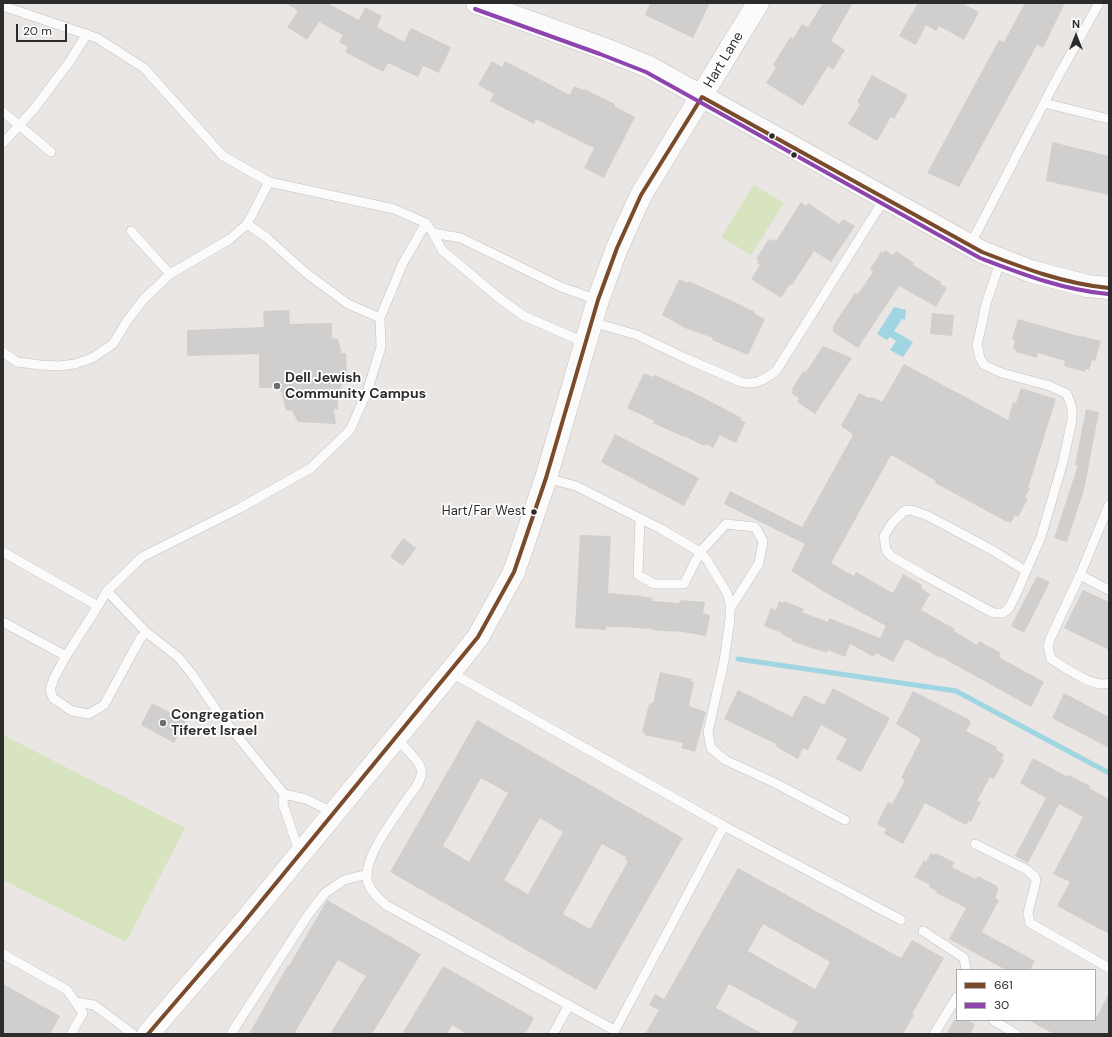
<!DOCTYPE html>
<html>
<head>
<meta charset="utf-8">
<style>
  body { margin:0 }
  #map { position:relative; width:1112px; height:1037px; overflow:hidden; background:#e9e6e4; font-family:"DM Sans",sans-serif }
  canvas { display:block }
  .frame { position:absolute; inset:0; border:4px solid #2c2c2c; pointer-events:none }
  .legend { position:absolute; left:956px; top:969px; width:140px; height:52px; box-sizing:border-box; background:#fff; border:1px solid #ababab; margin:0; padding:5px 7px; list-style:none; font-size:12px; color:#2c2c2c }
  .legend li { display:flex; align-items:center; gap:8px; height:20px }
  .legend b { width:20px; border:1px solid #ababab }
  .north { position:absolute; left:1056px; top:16px; width:40px; height:40px; -webkit-text-stroke:3px #fff; paint-order:stroke; rotate:0deg; font-size:11px; font-weight:700; line-height:16px; text-align:center; color:#2c2c2c }
  .north::after { content:''; display:block; margin:auto; width:14px; height:18px; background:#2c2c2c; clip-path:polygon(50% 0,100% 100%,50% 72%,0 100%) }
  .scale { position:absolute; left:16px; top:24px; width:51px; height:18px; box-sizing:border-box; border:2px solid #2c2c2c; border-top:0; padding-left:5px; font-size:12px; line-height:14px; white-space:nowrap; color:#2c2c2c; -webkit-text-stroke:3px #fff; paint-order:stroke }
</style>
</head>
<body>
<div id="map">
<canvas width="1112" height="1037"></canvas>
<div class="frame"></div>
<ul class="legend">
<li><b style="height:5px;background:#7a4b2a"></b>661</li>
<li><b style="height:5px;background:#8e44ad"></b>30</li>
</ul>
<div class="north">N</div>
<div class="scale">20 m</div>
</div>
<script>
const context = document.querySelector('canvas').getContext('2d');
context.lineJoin = 'round';
function fillPath(path, color) {
  context.fillStyle = color;
  context.fill(path, 'evenodd');
}
function stroke(path, color, width, dash) {
  context.strokeStyle = color;
  context.lineWidth = width;
  context.lineCap = dash ? 'butt' : 'round';
  context.setLineDash(dash || []);
  context.stroke(path);
}
function write(font, color, halo, rows, align = 'center') {
  context.font = font + ' "DM Sans",sans-serif';
  context.lineWidth = 3.5;
  context.setLineDash([]);
  context.textBaseline = 'middle';
  context.strokeStyle = halo;
  context.fillStyle = color;
  for (const [text, x, y, turn = 0] of rows) {
    context.save();
    context.translate(x, y);
    context.rotate((+turn || 0) * Math.PI / 180);
    context.textAlign = isNaN(turn) ? turn : align;
    if (halo) context.strokeText(text, 0, 0);
    context.fillText(text, 0, 0);
    context.restore();
  }
}
fillPath(new Path2D(`
  M754,185L784,203L751,255L721,237Z
  M3,735L185,828L126,942L3,880Z`), '#d8e3bf');
fillPath(new Path2D(`
  M894,307L906,310L905,320L902,319L894,331L913,342L903,357L890,350L896,341L890,337L887,340L877,334Z`), '#a0d5e2');
stroke(new Path2D(`
  M738,659L956,691L1109,773`), '#a0d5e2', 5);
fillPath(new Path2D(`
  M286,3H327L359,20L365,7L382,16L377,27L404,42L411,28L451,47L439,73L423,66L418,77L388,63L383,72L345,52L348,47L339,42L343,35L319,22L307,40L287,27L298,11Z
  M650,3H710L693,38L645,15Z
  M823,3H853L831,41L845,50L833,70L828,66L803,106L766,83L776,67L773,65L790,37L793,39L802,24L808,27Z
  M918,3H962L979,12L964,40L939,26L936,31L926,25L916,45L899,36Z
  M1025,3H1065L1043,48L1037,45L959,187L927,173L999,40L1004,42Z
  M492,61L502,67L505,61L570,95L574,86L583,90L584,89L615,104L614,106L635,117L604,178L584,168L594,148L536,119L534,124L490,101L494,94L478,85Z
  M872,75L908,95L894,119L891,117L877,141L848,124L860,104L857,102Z
  M1052,142L1109,156V195L1046,181Z
  M801,202L806,206L808,203L839,224L843,219L855,226L831,262L814,251L792,285L790,284L781,298L751,279L760,265L757,263L759,260L756,259L769,239L771,241L773,239L776,241Z
  M885,250L893,255L896,251L914,263L913,265L941,282L940,284L947,288L936,307L899,286L858,348L833,332V326L855,293L858,294L873,272L870,269L881,252L883,253Z
  M679,279L688,283L689,281L724,297L755,312L754,313L757,315L765,319L748,355L712,340L713,338L685,328L662,315Z
  M289,310L290,324L332,323V338L338,339L342,353H346L347,380H343L338,399V409H334L336,424L298,422L292,411L286,410L280,388H259V354L187,356V330L264,327L263,311Z
  M932,313L954,315L952,336L930,334Z
  M1018,319L1082,337V336L1101,341L1095,361L1092,360L1089,370L1086,369L1085,372L1064,366L1065,361L1038,353L1037,358L1016,352L1017,351L1013,349L1015,340L1012,339Z
  M823,346L852,358L815,414L797,402L799,398L791,393L793,390L792,389L803,371L806,372Z
  M904,364L1008,420L1013,402L1016,403L1021,388L1056,399L1028,488H1030L1025,497L1028,499L1018,517L1015,515L1011,523L1008,521L1007,522L935,483L936,481L891,455L831,563L854,576L856,572L893,593L903,574L922,585L921,588L930,594L921,610L955,629L954,631L977,645L979,641L1001,653L999,657L1044,682L1031,707L941,657L940,658L906,639L893,662L876,653L874,657L850,644L845,657L828,650L827,653L817,649V650L791,641L792,639L782,635V633L764,626L771,608L776,610L779,601L783,603L784,601L804,609L802,612L828,622L829,618L880,638L886,626L817,588V587L791,571L805,544L724,504L730,491L802,527L853,435L850,433V432L841,426L859,393L869,398L872,397L882,402Z
  M644,373L652,377L655,375L698,395L742,418L741,420L746,422L736,443L720,435L713,448L706,444L705,446L702,445L684,436V437L653,423L654,421L627,408Z
  M1086,409L1099,412L1084,490L1067,542L1054,538L1078,465H1075Z
  M615,434L699,478L684,506L601,462Z
  M580,535L611,536L608,593L641,596L653,598L652,601L679,603L680,600L705,602L703,613L710,615L706,636L677,631V632L652,630V629L623,627H606V630L575,628Z
  M403,538L416,548L403,566L390,557Z
  M1037,576L1050,582L1024,633L1011,626Z
  M1083,590L1109,602V650L1064,628Z
  M660,672L692,679L691,681L694,682L689,706L706,712L695,752L681,748L683,743L644,735L645,733L642,732L649,704L653,703Z
  M833,688L890,718L861,772L836,759L847,739L821,725L808,750L803,748L798,759L775,746L776,744L724,719L738,690L792,717L804,695L824,705Z
  M913,691L970,720L969,721L971,722L966,731L997,747L996,750L1004,754L1002,759L1004,760L994,779L990,777L977,801L981,802L971,822L968,821L966,825L925,803L903,844L884,834L886,829L877,824L888,802L892,804L905,780L901,778L921,739L896,724Z
  M1064,693L1109,717V748L1052,718Z
  M152,703L186,721L174,743L141,725Z
  M477,720L683,838L596,990L390,872ZM481,778L508,793L469,862L443,846ZM540,818L563,832L528,894L504,880ZM602,844L626,857L625,859L628,861L590,929L563,914Z
  M1033,758L1068,777L1069,775L1090,786L1089,788L1109,799V934L1057,906L1070,882L1053,874L1083,817L1059,804L1028,863L1015,856L1046,798L1020,783Z
  M931,853L935,855L936,853L955,863L952,867L976,879L978,876L997,886V888L999,889L995,898L999,900L982,932L1035,961L1030,970H1006L949,939L966,908L936,893L937,891L929,887L930,885L914,877L924,860L926,862Z
  M738,868L901,958L912,940L944,958L912,1014L914,1015L903,1034H791L798,1022L729,984L716,1008L763,1034H645L659,1010L649,1005L655,994L664,999ZM763,924L830,962L815,989L748,951Z
  M327,900L421,954L372,1034H330L366,976L338,960L294,1034H249L288,965L289,966Z
  M443,966L534,1018L525,1034H467L452,1025L447,1034H402Z
  M3,984L60,1016L50,1034H3Z
  M1109,993V1034H1054L1028,1020H1095Z
  M954,1020H967L975,1024L970,1034H946Z`), '#d1cfcd');
const service = new Path2D(`
  M3,6L97,38L144,68L223,156L269,182L394,209L426,223L433,233L442,250L499,298L524,316L586,343
  M1044,103L1109,119
  M3,112L51,152
  M3,143L34,109L70,61L87,34
  M247,224L269,182
  M131,231L170,274
  M433,233L461,238L561,287L598,300
  M970,245L1054,84L1099,3
  M1001,259L986,304L981,328L977,345L980,358L984,365L1002,373L1050,386L1067,394L1072,408V420L1063,462L1041,537L1026,571L1018,590L1009,608L1003,613H993L922,574L891,556L886,550L884,536L892,523L904,511L911,510L928,516L992,550L1026,571
  M592,322L637,335L687,359L741,382C755,386 765,379 776,371L885,198
  M3,352L17,362L40,365L59,366L75,364L92,358L113,344L127,321L143,300L170,274L230,239L247,224L267,238L306,273L348,304L380,318L403,263L426,223
  M546,478L576,486L661,529L700,552L707,560L727,593L730,603V619L724,661L708,732L711,748L725,760L775,783L845,820
  M1109,505L1080,575L1050,639L1048,646L1051,659C1064,667 1094,689 1109,683
  M640,519L638,575L654,584H684L700,552L726,524L755,527L763,541L759,563L730,609
  M3,552L98,606
  M1080,575L1109,590
  M107,591L146,632L178,657L192,674L217,711L284,794L306,799L334,813
  M3,622L66,656
  M146,632L140,639L104,705L89,714L72,711L53,698L50,690L54,678L66,656L98,606L107,591L142,557L240,508L311,468L350,430L367,392L381,347L380,318
  M450,672L724,826L901,920
  M396,738C402,744 420,762 421,769C423,779 415,789 409,796C397,815 360,860 368,883C372,893 378,898 386,905L614,1030
  M284,794L283,804L300,854
  M975,844L1027,870L1035,877L1036,881L1028,913L1030,923L1109,968
  M923,931L964,958L966,970
  M3,954L67,990L83,1013L71,1034
  M75,1002L94,1005L133,1034
  M993,1020L1016,1034
  M232,1032L308,915L325,893L344,880L368,874
  M553,1034L569,1005
  M613,1034L724,826
  M934,1034L957,997`);
const tertiary = new Path2D(`
  M477,3L602,48L649,67L982,252L1030,271L1087,286L1109,288
  M148,1034L240,927L460,660L478,637L514,572L546,478L598,300L617,248L641,195L758,3`);
stroke(service, '#c2c1c2', 10);
stroke(tertiary, '#c2c1c2', 23);
stroke(service, '#fcfbfb', 9);
stroke(tertiary, '#fcfbfb', 22);
stroke(new Path2D(`
  M148,1034L240,927L478,637L514,572L546,478L598,300L617,248L641,195L702,97L982,252C1023,268 1065,284 1109,288`), '#7a4b2a', 4);
stroke(new Path2D(`
  M475,9L600,54L646,72L980,258C1022,274 1063,290 1108,294`), '#8e44ad', 4);
for (const [x, y, r, color] of [
  [772,136,3.5,"#2c2c2c"],
  [794,155,3.5,"#2c2c2c"],
  [277,386,4,"#6e6d6c"],
  [534,512,3.5,"#2c2c2c"],
  [163,723,4,"#6e6d6c"]
]) {
  const dot = new Path2D();
  dot.arc(x, y, r, 0, 2 * Math.PI);
  context.fillStyle = color;
  context.fill(dot);
  stroke(dot, '#fff', 1.5);
}
write('13px', '#2c2c2c', '#fff', [
  ["Hart/Far West",526,512]
], 'right');
write('14px', '#2c2c2c', '#fff', [
  ["Hart Lane",724,60,-59]
]);
write('bold 14px', '#2c2c2c', '#fff', [
  ["Dell Jewish",285,378],
  ["Community Campus",285,394],
  ["Congregation",171,715],
  ["Tiferet Israel",171,731]
], 'left');
</script>
</body>
</html>
